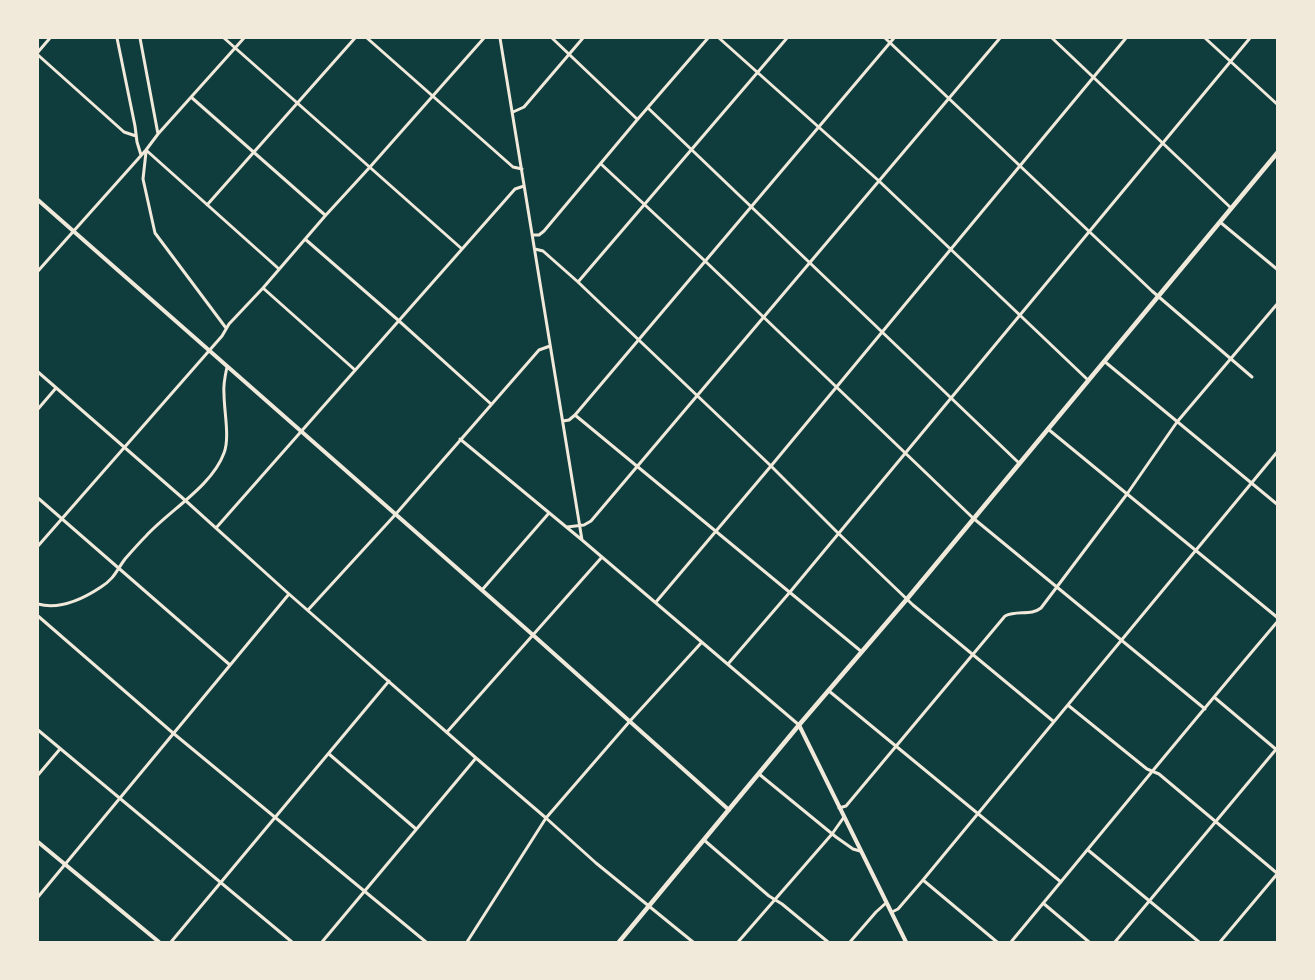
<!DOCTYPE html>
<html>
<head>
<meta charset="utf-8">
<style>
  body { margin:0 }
  #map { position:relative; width:1315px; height:980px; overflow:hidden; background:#0f3d3e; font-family:Commissioner,sans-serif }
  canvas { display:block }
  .frame { position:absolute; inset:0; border:39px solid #f1e9da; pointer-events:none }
</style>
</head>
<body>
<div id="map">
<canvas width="1315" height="980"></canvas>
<div class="frame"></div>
</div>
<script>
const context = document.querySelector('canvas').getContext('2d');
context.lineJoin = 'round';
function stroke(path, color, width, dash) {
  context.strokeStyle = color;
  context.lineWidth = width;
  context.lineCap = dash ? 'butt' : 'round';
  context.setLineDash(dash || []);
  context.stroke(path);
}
stroke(new Path2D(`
  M117,38L135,126L137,142L141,155
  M140,38L158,134
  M224,38L462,249
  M367,38L513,167L522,169
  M500,38L582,540
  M552,38L637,119
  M719,38L879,181L1088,380
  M885,38L1152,291L1252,377
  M1052,38L1231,208
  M1205,38L1278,105
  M38,52L50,38
  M38,55L124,132L136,136
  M191,97L325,215
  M648,108L1019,463
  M513,112L524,107L583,38
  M146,150L279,269
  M146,152L143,179L155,233L226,328
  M601,164L704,260L973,518L1205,709
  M207,205L355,38
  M1220,222L1278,270
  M533,235H539L544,231L637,120L708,38
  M305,239L398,320L491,404
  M535,249L543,251L578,282L771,466L838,533L913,605L1053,721
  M38,271L146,150L158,134L244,38
  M578,282L787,38
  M263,288L355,370
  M1104,361L1278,505
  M38,372L186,501L289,594L476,758L546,818L596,863L693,942
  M38,409L56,388
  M575,415L862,652
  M563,421L569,420L575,415L894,38
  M1048,429L1278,618
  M460,439L582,540L799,725
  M38,498L230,665
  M567,527L584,525L591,521L1000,38
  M216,528L515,189L524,186
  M38,546L222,336L229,324L263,288L325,216L370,167L484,38
  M482,590L549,513
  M656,602L771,466L1126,38
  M38,604C60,610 83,599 101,587C115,578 116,571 125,559C132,551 139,543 146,536C170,510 212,486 224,453C230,438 224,411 224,394C223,385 225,376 227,367
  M308,610L395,515L539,350L550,346
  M38,616L173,733L426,942
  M728,664L790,592L1250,38
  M829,691L1061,882
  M1214,697L1278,751
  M1069,706L1147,769L1159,774L1278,874
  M38,730L292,942
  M447,732L602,557
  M329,754L416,829
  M759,774L836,837L853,849L860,851
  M38,775L60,749
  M839,808L846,806L1005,616C1017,610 1031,616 1041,608L1127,494L1177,422L1278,303
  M704,840L769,896L782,904L828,942
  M1088,850L1199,942
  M923,880L997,942
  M38,897L289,594
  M1043,903L1089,942
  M892,912L898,909L923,880L1278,451
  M171,942L389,681
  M322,942L476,758
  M467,942L546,818L630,721L702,642
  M738,942L832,834L844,817
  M850,942L876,912L886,903
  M1011,942C1100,835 1188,727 1278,621
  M1115,942L1278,747
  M1220,942L1278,873`), '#f1e9da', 3);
stroke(new Path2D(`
  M38,200L533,635L729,810
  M799,725L906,942
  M38,842L159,942`), '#f1e9da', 4);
stroke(new Path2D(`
  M619,942L799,725L907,599L1278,152`), '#f1e9da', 4.5);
</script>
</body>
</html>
